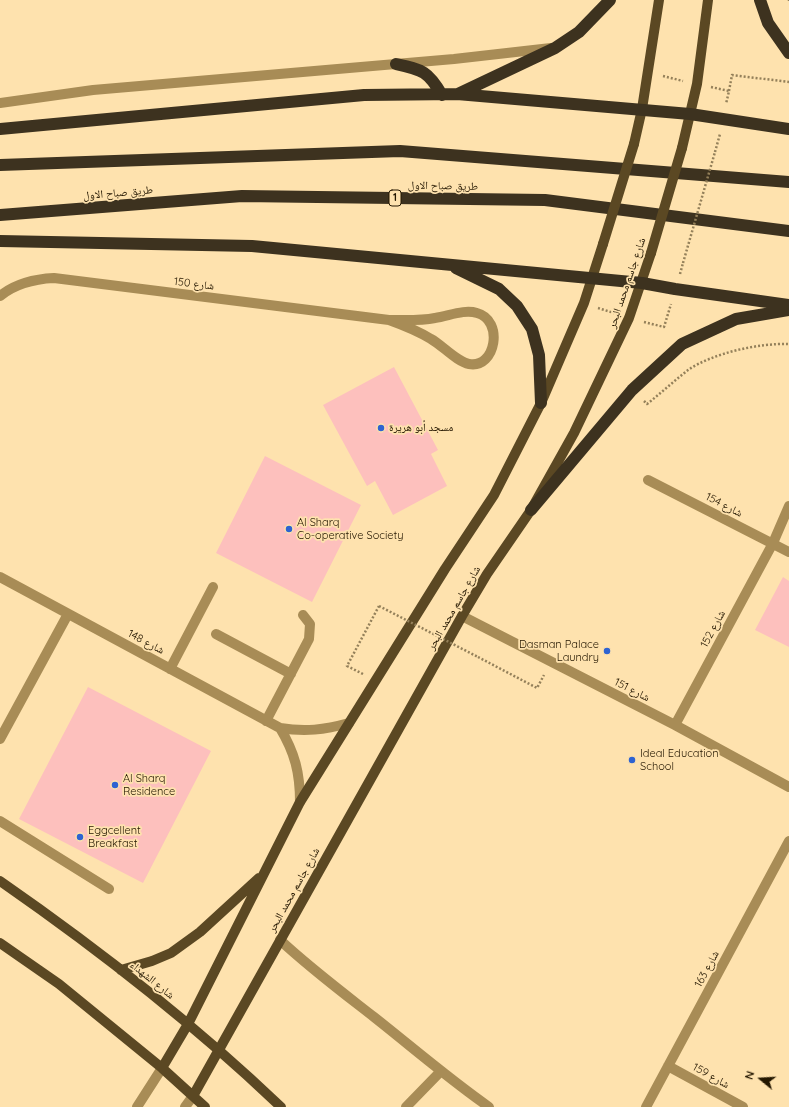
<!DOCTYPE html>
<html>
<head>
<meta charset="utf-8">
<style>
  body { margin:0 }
  #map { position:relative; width:789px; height:1107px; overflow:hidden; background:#fee2ae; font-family:Quicksand,sans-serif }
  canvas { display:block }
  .north { position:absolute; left:741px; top:1059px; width:40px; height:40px; -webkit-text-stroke:3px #fee2ae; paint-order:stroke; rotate:288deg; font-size:11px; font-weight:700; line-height:16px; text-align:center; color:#241700 }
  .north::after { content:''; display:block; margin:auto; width:14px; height:18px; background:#241700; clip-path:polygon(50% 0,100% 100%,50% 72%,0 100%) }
</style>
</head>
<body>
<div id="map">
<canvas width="789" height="1107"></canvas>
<div class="north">N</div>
</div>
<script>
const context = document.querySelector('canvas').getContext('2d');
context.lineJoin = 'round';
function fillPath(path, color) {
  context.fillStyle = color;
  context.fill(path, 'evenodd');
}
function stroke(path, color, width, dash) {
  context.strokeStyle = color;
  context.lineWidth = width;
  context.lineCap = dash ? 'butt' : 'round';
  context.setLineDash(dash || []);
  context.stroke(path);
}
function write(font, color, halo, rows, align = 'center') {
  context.font = font + ' Quicksand,"Noto Naskh Arabic",sans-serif';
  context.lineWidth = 3.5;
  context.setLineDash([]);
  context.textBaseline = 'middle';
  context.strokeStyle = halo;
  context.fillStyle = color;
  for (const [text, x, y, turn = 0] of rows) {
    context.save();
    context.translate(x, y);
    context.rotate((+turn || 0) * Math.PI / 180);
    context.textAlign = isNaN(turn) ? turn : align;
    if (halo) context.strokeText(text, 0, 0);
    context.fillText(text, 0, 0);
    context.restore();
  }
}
fillPath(new Path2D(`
  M394,367L438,450L431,454L447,486L393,515L375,481L367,486L323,405Z
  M265,456L361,505L312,602L216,553Z
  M783,577L789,581V647L755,630Z
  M88,687L211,751L143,883L19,819Z`), '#fdc0bd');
stroke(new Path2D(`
  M789,0V1
  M663,76L683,81
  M711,87L729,91L726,104
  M729,91L732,75L789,82
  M715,152L720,134
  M680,274L683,263
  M598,308L614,313
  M644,322L664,327L671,304
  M644,401L647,404C661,393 674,381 688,370C713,353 759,343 789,344
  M478,657L537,688L544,675
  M363,674L347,666L379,606`), '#94805a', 2.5, [2, 2]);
stroke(new Path2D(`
  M0,103L93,90L454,59L551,48
  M0,296C16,283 34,279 54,278L389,320C404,320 420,321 435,318C449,316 464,309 477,313C504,320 496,369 469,364C457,362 442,345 431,339C418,331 403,325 389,320
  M648,480L789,552
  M0,577L280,728C305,732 324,730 349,723
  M462,616L675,725L789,787
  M216,634L291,674
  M170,669L213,587
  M266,721L309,639L310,624L303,615
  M675,725L773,543L789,506
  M280,728C295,753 300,773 300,802
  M0,739L68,614
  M0,821L109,889
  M280,940C310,968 342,992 374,1017C412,1047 449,1079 489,1107
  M668,1066L743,1107
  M137,1107L162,1068
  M185,1107L193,1096
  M406,1107L441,1071
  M646,1107L789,841`), '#a88c56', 10);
stroke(new Path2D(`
  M634,144L642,109L659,0
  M682,148L697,84L708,0
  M0,881C98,949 194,1024 281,1107
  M0,943L59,984L162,1068L205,1107
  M121,970L152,961L171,953L200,932L259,878
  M162,1068L188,1024L300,802L445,569L494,495L541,403L584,303L603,244
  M193,1096L462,616L487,574L531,510L574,433L629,318L651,253`), '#5b4823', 10);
stroke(new Path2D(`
  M760,0L768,23L789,53
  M396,64C423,70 428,71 442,95
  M458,94L555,48L579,32L610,0
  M0,129L364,95L457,94L690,114L789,129
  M0,165L400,151L789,182
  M0,215L242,196L545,200L789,231
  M0,241L252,246L642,283L675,289L789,305
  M456,268L499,289L517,306L532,329L539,355L541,403
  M531,510L632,390L682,344L736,319L789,310`), '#3d321f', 12);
stroke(new Path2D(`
  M683,263L715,152
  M379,606L478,657`), '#94805a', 2.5, [2, 2]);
stroke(new Path2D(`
  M603,244L634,144
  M651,253L682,148`), '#5b4823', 10);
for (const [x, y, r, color] of [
  [381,428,4,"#2e63d1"],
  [289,529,4,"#2e63d1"],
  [607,651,4,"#2e63d1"],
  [632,760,4,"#2e63d1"],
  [115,785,4,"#2e63d1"],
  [80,837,4,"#2e63d1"]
]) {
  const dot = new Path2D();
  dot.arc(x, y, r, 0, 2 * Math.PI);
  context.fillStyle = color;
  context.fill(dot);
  stroke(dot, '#fee2ae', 1.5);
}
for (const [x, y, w] of [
  [395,198,12]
]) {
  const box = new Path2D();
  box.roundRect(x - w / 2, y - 8, w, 16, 3);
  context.fillStyle = '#fee2ae';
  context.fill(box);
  stroke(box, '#241700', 1);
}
write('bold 10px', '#241700', null, [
  ["1",395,198]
]);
write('11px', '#241700', '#fee2ae', [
  ["طريق صباح الاول",443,186,1],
  ["طريق صباح الاول",118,193,-5],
  ["شارع جاسم محمد البحر",627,283,-71],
  ["شارع 150",194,284,7],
  ["شارع 154",724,505,27],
  ["شارع جاسم محمد البحر",454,608,-60],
  ["شارع 152",713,629,-62],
  ["شارع 148",146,642,28],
  ["شارع 151",632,690,27],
  ["شارع جاسم محمد البحر",294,890,-61],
  ["شارع 163",707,969,-62],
  ["شارع الشهداء",152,980,39],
  ["شارع 159",711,1076,29]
]);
write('11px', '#241700', '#fee2ae', [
  ["مسجد أبو هريرة",389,428],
  ["Al Sharq",297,523],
  ["Co-operative Society",297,536],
  ["Dasman Palace",599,645,"right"],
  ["Laundry",599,658,"right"],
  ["Ideal Education",640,754],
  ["School",640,767],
  ["Al Sharq",123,779],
  ["Residence",123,792],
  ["Eggcellent",88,831],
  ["Breakfast",88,844]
], 'left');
</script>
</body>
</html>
